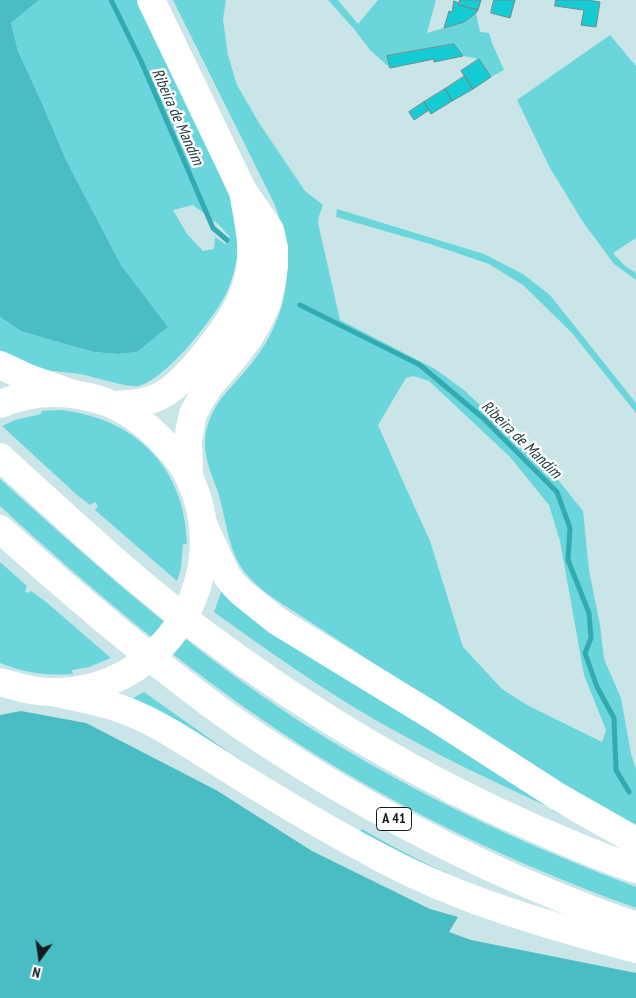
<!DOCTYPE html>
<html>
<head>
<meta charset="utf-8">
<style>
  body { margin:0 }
  #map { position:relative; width:636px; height:998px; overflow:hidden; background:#cae5e7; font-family:"PT Sans Narrow",sans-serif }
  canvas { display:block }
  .north { position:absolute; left:15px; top:933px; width:50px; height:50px; -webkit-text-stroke:4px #fff; paint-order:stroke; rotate:194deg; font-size:14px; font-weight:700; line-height:20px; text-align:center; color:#141d1e }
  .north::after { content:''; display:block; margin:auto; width:18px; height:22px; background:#141d1e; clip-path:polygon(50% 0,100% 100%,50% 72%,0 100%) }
</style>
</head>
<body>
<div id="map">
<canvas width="636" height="998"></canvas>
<div class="north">N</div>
</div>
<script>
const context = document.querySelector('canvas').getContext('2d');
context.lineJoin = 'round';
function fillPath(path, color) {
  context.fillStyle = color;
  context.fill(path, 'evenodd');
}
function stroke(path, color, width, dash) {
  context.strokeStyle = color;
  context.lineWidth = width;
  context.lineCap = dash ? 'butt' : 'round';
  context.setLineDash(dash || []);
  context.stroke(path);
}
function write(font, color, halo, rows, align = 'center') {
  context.font = font + ' "PT Sans Narrow",sans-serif';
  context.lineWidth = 5;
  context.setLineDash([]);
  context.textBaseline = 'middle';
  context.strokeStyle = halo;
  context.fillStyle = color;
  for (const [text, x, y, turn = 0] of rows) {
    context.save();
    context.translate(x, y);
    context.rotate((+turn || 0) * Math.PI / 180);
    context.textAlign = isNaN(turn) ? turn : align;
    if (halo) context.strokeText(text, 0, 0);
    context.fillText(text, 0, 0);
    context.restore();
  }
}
fillPath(new Path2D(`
  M39,0H138L177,80L230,198C236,215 237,225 237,243C238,248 238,253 237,258C235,270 231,283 226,294C213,319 166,380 138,386C127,388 93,376 79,374C67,372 54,372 41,369C27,365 13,357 0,350V317L21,331L58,342L94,352L118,354L137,352L168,327L121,265L66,160L41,101L18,51L11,23ZM193,205L218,224L230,237L225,244L215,237L214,249L203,251L187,234L173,210Z
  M173,0H226L223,19L228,55L237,85L259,123L305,191L323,205L319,216L318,223L340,320L435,369L464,390L559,481L583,511L589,570L600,625L604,659L621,698L631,754L636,769V827L606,811C523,759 440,707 358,653C338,640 318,627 298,614C281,603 262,592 248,576C229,555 227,525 220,499C215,480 204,462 205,442C205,428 211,414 218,403C228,389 241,377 251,364C290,316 297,260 274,203ZM413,376L429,381L510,457L549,505L560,541L584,675L606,730L602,742L527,705L502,689L463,647L430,541L392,457L378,425L406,378Z
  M328,0H338L358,24L378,0H436L427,33L464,22L476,13L480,32L489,33L492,43L504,70L491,77L479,59L463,56L454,44L388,56L390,68L370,50L354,29Z
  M610,35L636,66V238L613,253L625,266L636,273V280L614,264L583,222L550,168L517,100Z
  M337,209L484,254L523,274L550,295L636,403V413L572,333L523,285L489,264L430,244L336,217Z
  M60,410C135,418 185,467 187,544H183L181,568L177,581L95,510L98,506L95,502L90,505L77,495L2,426L15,420L41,414L42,411Z
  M0,479C109,578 219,675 346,750C438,805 536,849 636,887V908C511,863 390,805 279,731C179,664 88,587 0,506Z
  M0,562L27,586L25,591L27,593L31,591L45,601L111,658L89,667L72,670L73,674C46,676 25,673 0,663Z
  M222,590L568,818L552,811L553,809C494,782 435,754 379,722C322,689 268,651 214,612Z
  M144,692L230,753L279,785L359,832L362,829C401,852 443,872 484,891L437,877L128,699L129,696L133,698Z`), '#6ad6dc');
fillPath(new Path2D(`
  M0,0H39L11,23L18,51L41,101L66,160L121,265L168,327L137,352L118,354L94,352L58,342L21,331L0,317Z
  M21,711L86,723L216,790L312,851L430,909L458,917L449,932L471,940L636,973V998H0V715Z`), '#4abdc4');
stroke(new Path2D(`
  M111,0L141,61L213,228L227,240
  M300,305L420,365L483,418L557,492L570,528L568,560L589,613L591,638L585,653L597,687L614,718L616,770L629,792`), '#33aab1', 5);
const building = new Path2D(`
  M460,0H481L478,10L459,5Z
  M494,0H515L510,18L491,13Z
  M556,0H588L600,2L596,27L581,25L584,10L555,6Z
  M454,1L459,3V5L478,10L476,13L464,22L444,28L449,11L452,12Z
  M454,44L463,56L434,62V59L390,68L387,56Z
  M479,59L491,77L473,89L461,71Z
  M465,76L473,89L452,101L445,89Z
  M445,89L452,101L431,114L424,102Z
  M424,102L429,110L414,120L409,112Z`);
fillPath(building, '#15cbd4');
stroke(building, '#718a8b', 1);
stroke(new Path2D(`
  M151,0L243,191L270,230L274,248V266L271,285L267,303L259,320L250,336L235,356L210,385L201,399L193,414L190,428L188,441L189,475
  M0,404C33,390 69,390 103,401C127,409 145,423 162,441C172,451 183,463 189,477C237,577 163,693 52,692C34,692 17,687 0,682
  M116,405C131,404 146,403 160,396C184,385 224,332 237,308C243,296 248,282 250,269C254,245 248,220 244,197`), '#fff', 28);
stroke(new Path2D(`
  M0,365L28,378L70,393
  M0,457C67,518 134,581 206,635C309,712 419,778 536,829C569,843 602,858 636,869
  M203,524L218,557L227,576L234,585L242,593L277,621L431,715L560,798L636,841
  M0,529C66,588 133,646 204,699C245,730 289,758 334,785C429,841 531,890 636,926
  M52,692C78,698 107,702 132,713C167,728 198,750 230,770C281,802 333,833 387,861C465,902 551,926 636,949`), '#fff', 28);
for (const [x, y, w] of [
  [394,819,35]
]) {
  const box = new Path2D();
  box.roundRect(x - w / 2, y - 11.5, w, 23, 4);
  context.fillStyle = '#fff';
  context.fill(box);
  stroke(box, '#141d1e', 1);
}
write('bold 14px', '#141d1e', null, [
  ["A 41",394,819]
]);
write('italic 16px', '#253f40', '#fff', [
  ["Ribeira de Mandim",177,117,66],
  ["Ribeira de Mandim",521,440,44]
]);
</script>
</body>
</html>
